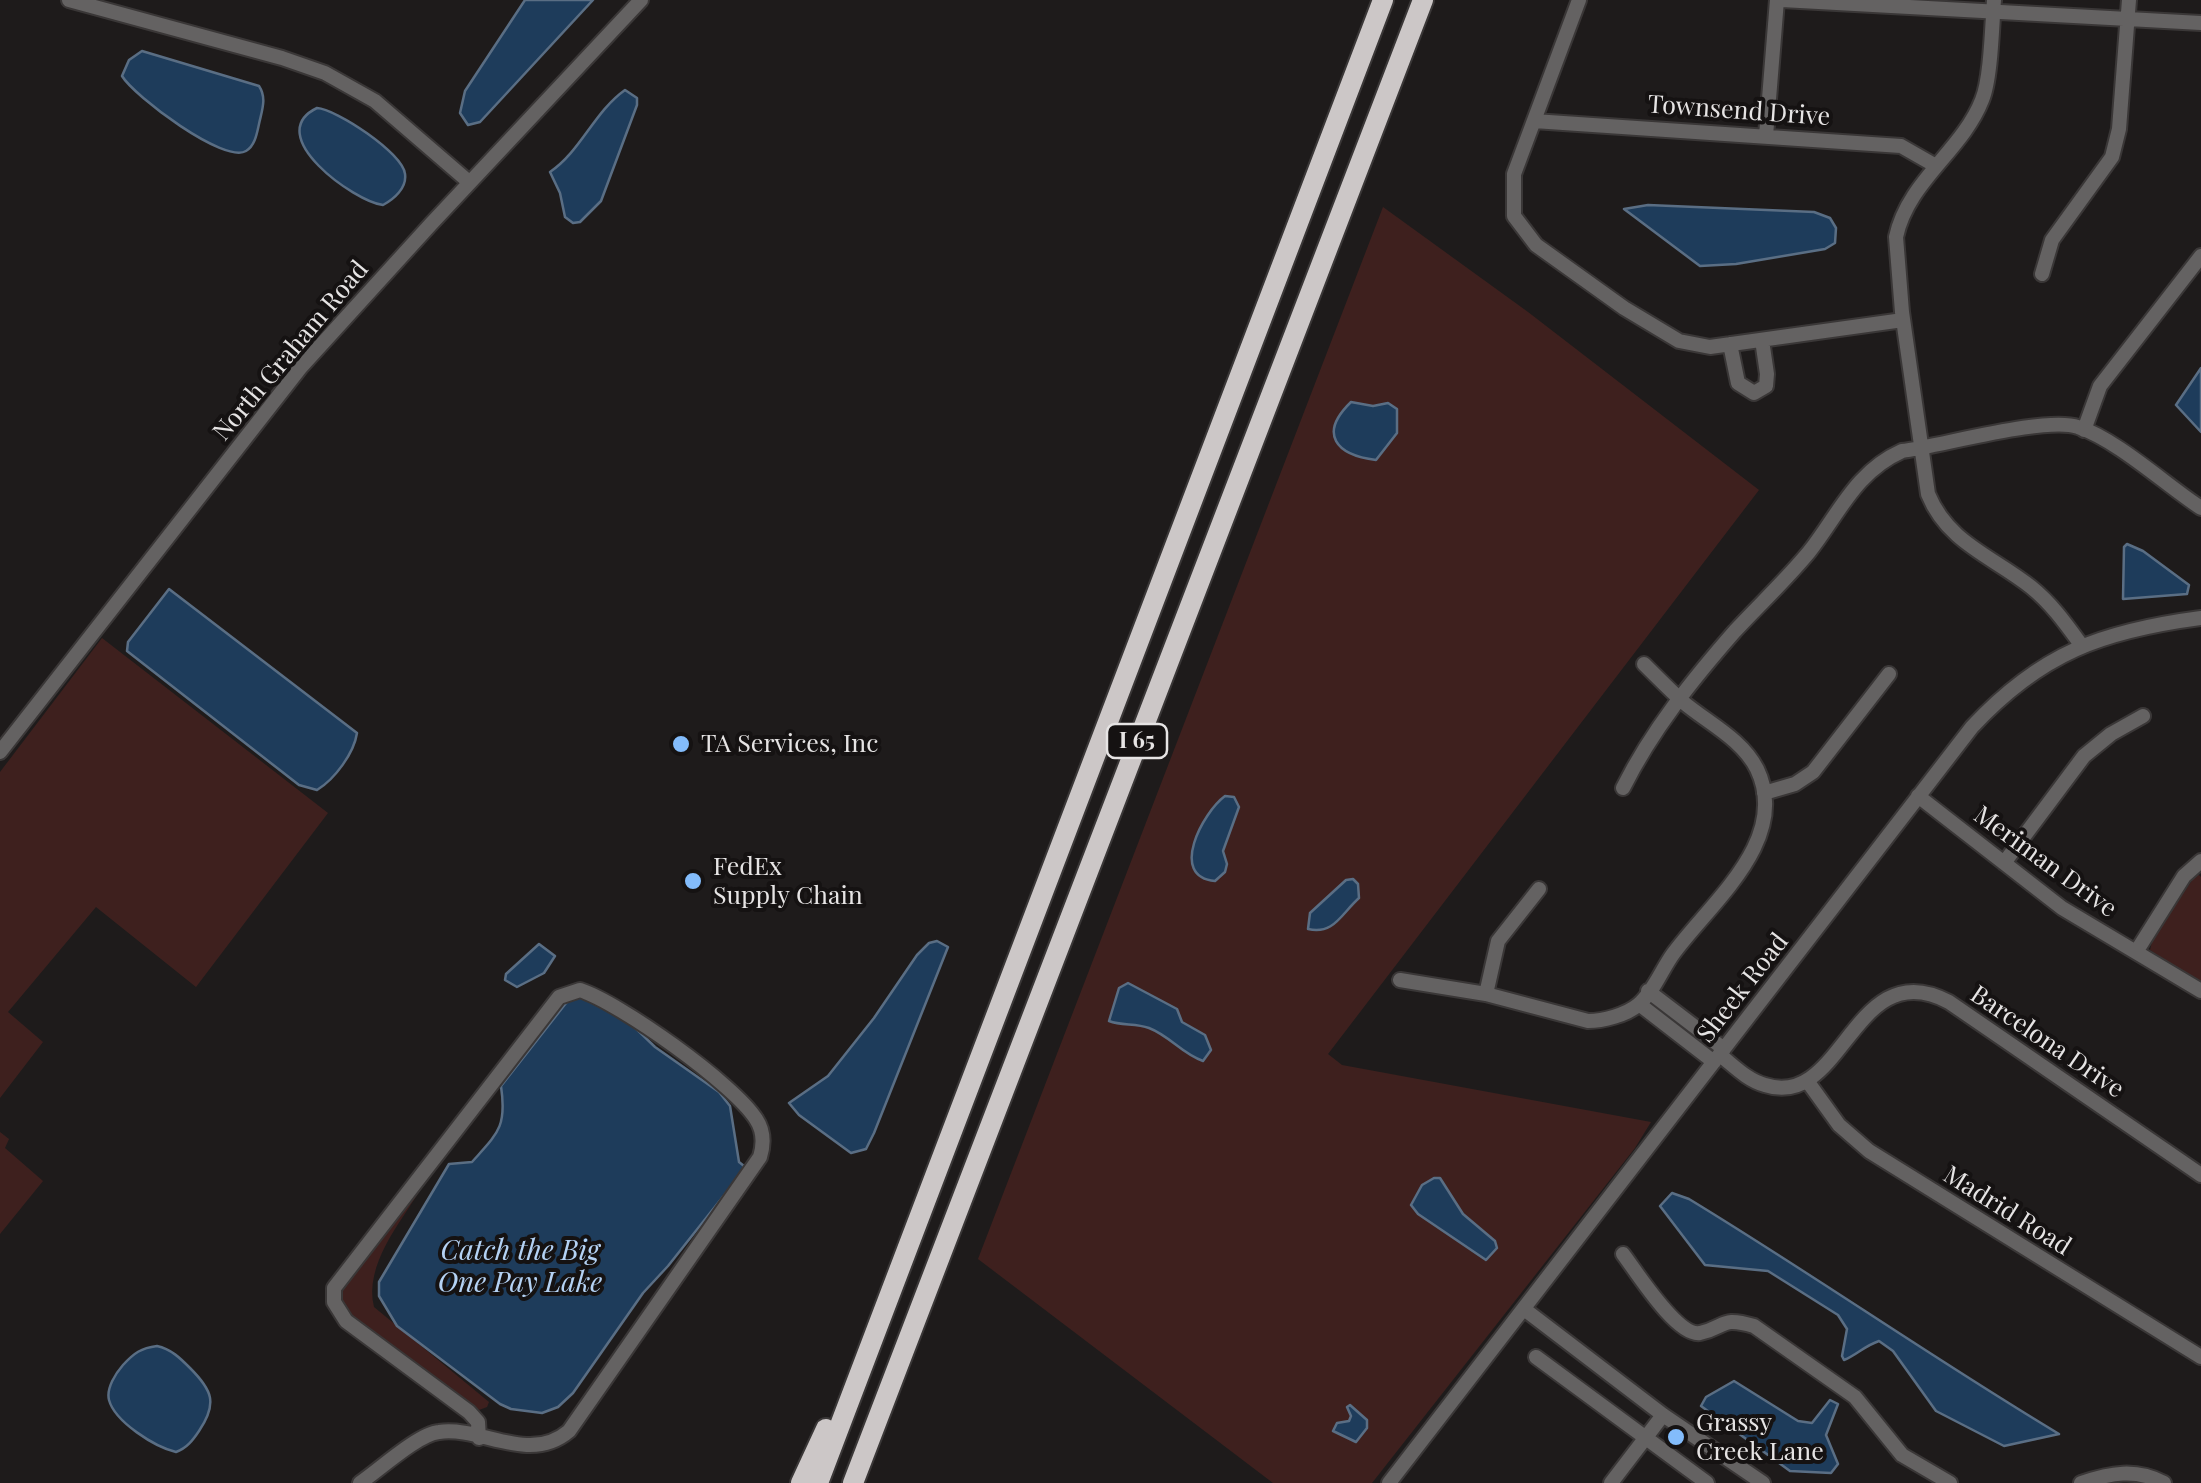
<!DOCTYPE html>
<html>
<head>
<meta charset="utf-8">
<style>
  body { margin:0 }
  canvas { display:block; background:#1e1b1b }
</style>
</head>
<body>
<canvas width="2201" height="1483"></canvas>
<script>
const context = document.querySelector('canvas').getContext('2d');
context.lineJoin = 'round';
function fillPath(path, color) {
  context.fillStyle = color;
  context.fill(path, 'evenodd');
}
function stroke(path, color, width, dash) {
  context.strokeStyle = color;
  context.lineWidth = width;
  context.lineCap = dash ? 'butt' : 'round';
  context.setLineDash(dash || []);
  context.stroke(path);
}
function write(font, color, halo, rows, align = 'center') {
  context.font = font + ' "Playfair Display",serif';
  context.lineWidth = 8;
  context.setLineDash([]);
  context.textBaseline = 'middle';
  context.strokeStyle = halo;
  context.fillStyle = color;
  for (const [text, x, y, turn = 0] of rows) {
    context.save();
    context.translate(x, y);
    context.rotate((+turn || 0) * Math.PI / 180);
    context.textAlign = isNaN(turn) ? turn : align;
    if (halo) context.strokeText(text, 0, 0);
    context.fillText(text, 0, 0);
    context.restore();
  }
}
fillPath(new Path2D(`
  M1383,207L1528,312L1759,490L1328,1054L1342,1065L1651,1122L1635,1148L1372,1483H1273L978,1259Z
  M102,638L328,813L196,987L96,907L8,1012L43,1042L0,1098V772Z
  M2197,873L2201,877V984L2150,950L2153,938Z
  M0,1132L9,1139L5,1148L43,1181L0,1234Z
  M420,1184L421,1189C400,1223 364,1265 374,1307L489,1402L487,1407L479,1410L465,1403L350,1315L338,1295L339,1288Z`), '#3e201e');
const water = new Path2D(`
  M525,0H593L480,122L468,125L460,113L465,91Z
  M142,51L259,86C267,98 262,110 259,124C257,133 255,146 246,151C224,164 134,96 122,76L129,60Z
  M625,90L637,98V105L601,201L580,222L573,223L565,217L560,193L550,172C581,151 594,112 625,90Z
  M317,108C336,109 403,153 405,174C407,188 394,199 383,205C355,202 261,135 317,108Z
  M1648,205L1814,212L1830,218L1836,228L1835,243L1825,249L1736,264L1700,266L1624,209Z
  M2201,368V432L2176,405Z
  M1351,402L1373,406L1388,403L1397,409V433L1376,460C1336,455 1318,434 1351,402Z
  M2127,544L2143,551L2189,585L2187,594L2123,599L2124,547Z
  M169,589L357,733C354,753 335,779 317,790L299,785L127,651L128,642Z
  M1225,796L1234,797L1239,807L1223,851L1227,864L1225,872L1215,881C1168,877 1203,812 1225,796Z
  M1353,879L1358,884L1359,898C1341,914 1334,935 1308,929L1310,913L1346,880Z
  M937,941L948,947L874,1133L866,1149L851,1153L799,1115L789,1103L828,1076L874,1018L917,955L929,943Z
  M539,944L555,956L544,973L517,987L505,980L506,974Z
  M1128,983L1177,1009L1182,1022L1205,1035L1211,1050L1203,1061C1182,1054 1170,1036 1149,1028C1135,1023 1122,1026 1109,1021L1119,988Z
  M578,995L622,1015L655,1047L719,1092L730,1106L739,1162L744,1166L741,1174L668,1266L643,1293L573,1393L558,1407L542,1413L511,1409L500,1404L397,1326L379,1296V1282L449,1164L472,1162C498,1133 507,1127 501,1086L570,998Z
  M1434,1178H1440L1463,1214L1495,1241L1497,1248L1486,1260L1418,1214L1411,1205L1422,1185Z
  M1672,1193L1689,1199C1814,1275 1934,1359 2059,1434L2004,1446L1936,1411L1893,1351L1879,1341C1864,1346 1857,1355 1844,1360L1842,1356L1847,1329L1838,1315L1768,1271L1705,1265L1660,1206Z
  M157,1346C171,1349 180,1358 190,1368C212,1390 218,1403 199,1431C193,1440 187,1448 176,1452C155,1447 115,1422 109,1400C106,1388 116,1373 123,1365C134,1353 141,1348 157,1346Z
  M1734,1381L1798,1421L1812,1423L1830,1400L1838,1404L1826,1435L1838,1464L1831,1473L1790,1471L1701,1406L1706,1397Z
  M1350,1405L1367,1420V1428L1356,1442L1333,1431L1337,1423L1349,1421L1351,1416L1347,1407Z`);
fillPath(water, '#1e3c5b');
stroke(water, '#5a6e84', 2.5);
const minor = new Path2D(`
  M69,0L282,58L325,73L375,101L469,182
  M1579,0L1514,174V216L1536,245L1624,308L1679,341L1710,347L1903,320
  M1782,0L2201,23
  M1994,0C1992,25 1991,79 1982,100C1962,151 1908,181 1896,237L1902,312L1928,494C1948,543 1992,556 2031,587C2052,604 2066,624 2082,646
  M1534,121L1901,146L1936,166
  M1766,136L1777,0
  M2042,274L2052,240L2112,157L2119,129L2129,0
  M1730,344L1738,383L1754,393L1766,386L1767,374L1762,340
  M2084,430L2100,386L2201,256
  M0,752L301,367L431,224L641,0
  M1623,788C1652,730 1693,679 1735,631C1759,605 1786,580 1809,552C1839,514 1855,472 1902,451C1941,446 2046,416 2078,427C2116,439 2166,485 2201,508
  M1764,793L1795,784L1813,772L1889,674
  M1918,796L2062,908L2201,991
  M2004,863L2084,756L2111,734L2143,716
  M2136,952L2184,876L2201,861
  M1400,980L1486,994L1588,1021C1603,1021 1626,1015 1638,1005C1653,993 1662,969 1673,954C1711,902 1791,840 1757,769C1742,739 1708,723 1683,702C1670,690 1657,677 1644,664
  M1648,991L1724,1049
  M1486,994L1498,941L1539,889
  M1639,1004L1714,1062
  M1720,1055C1734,1066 1747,1080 1765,1085C1844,1111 1853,951 1949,1002L2201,1175
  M1808,1082L1839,1125L1869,1151L2201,1357
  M1623,1254C1636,1271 1677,1337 1700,1333C1727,1327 1720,1316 1754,1326L1855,1397L1902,1455L1950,1483
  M1524,1309L1663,1415L1763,1483
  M1536,1357L1707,1483
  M360,1483C379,1470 418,1434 439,1432C482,1426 529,1465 569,1431L760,1157C764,1144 764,1131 756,1119C734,1084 620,1003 580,990L559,997L334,1288V1302L346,1321L469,1412L478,1422L479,1438
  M1389,1483L1972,727C2041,653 2102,631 2201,618
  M1611,1483L1663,1415
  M2081,1483C2110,1473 2136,1468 2164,1483`);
const highway = new Path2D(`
  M801,1483L826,1429
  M818,1483L1383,0
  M853,1483L1423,0`);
stroke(minor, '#3a3737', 18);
stroke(highway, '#3a3737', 24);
stroke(minor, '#646262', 14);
stroke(highway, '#ccc7c7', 20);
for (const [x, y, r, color] of [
  [681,744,10,"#83bcfb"],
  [693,881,10,"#83bcfb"],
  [1676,1437,10,"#83bcfb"]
]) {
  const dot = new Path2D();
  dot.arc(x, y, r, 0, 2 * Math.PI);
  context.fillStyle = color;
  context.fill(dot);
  stroke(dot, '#151212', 4);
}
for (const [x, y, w] of [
  [1137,741,60]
]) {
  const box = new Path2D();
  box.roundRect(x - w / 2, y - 17, w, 34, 8);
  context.fillStyle = '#151212';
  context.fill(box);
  stroke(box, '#e6e4e4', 2.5);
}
write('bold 22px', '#e6e4e4', null, [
  ["I 65",1137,741]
]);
write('25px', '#e6e4e4', '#151212', [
  ["Townsend Drive",1739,111,4],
  ["North Graham Road",291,351,-50],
  ["Meriman Drive",2045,862,36],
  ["Sheek Road",1743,988,-52],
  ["Barcelona Drive",2047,1042,34],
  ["Madrid Road",2007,1211,32]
]);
write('25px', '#e6e4e4', '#151212', [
  ["TA Services, Inc",701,744],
  ["FedEx",713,867],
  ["Supply Chain",713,896],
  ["Grassy",1696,1423],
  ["Creek Lane",1696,1452]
], 'left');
write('italic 28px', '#b4d2f4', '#151212', [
  ["Catch the Big",520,1251],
  ["One Pay Lake",520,1283]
]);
</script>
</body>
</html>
